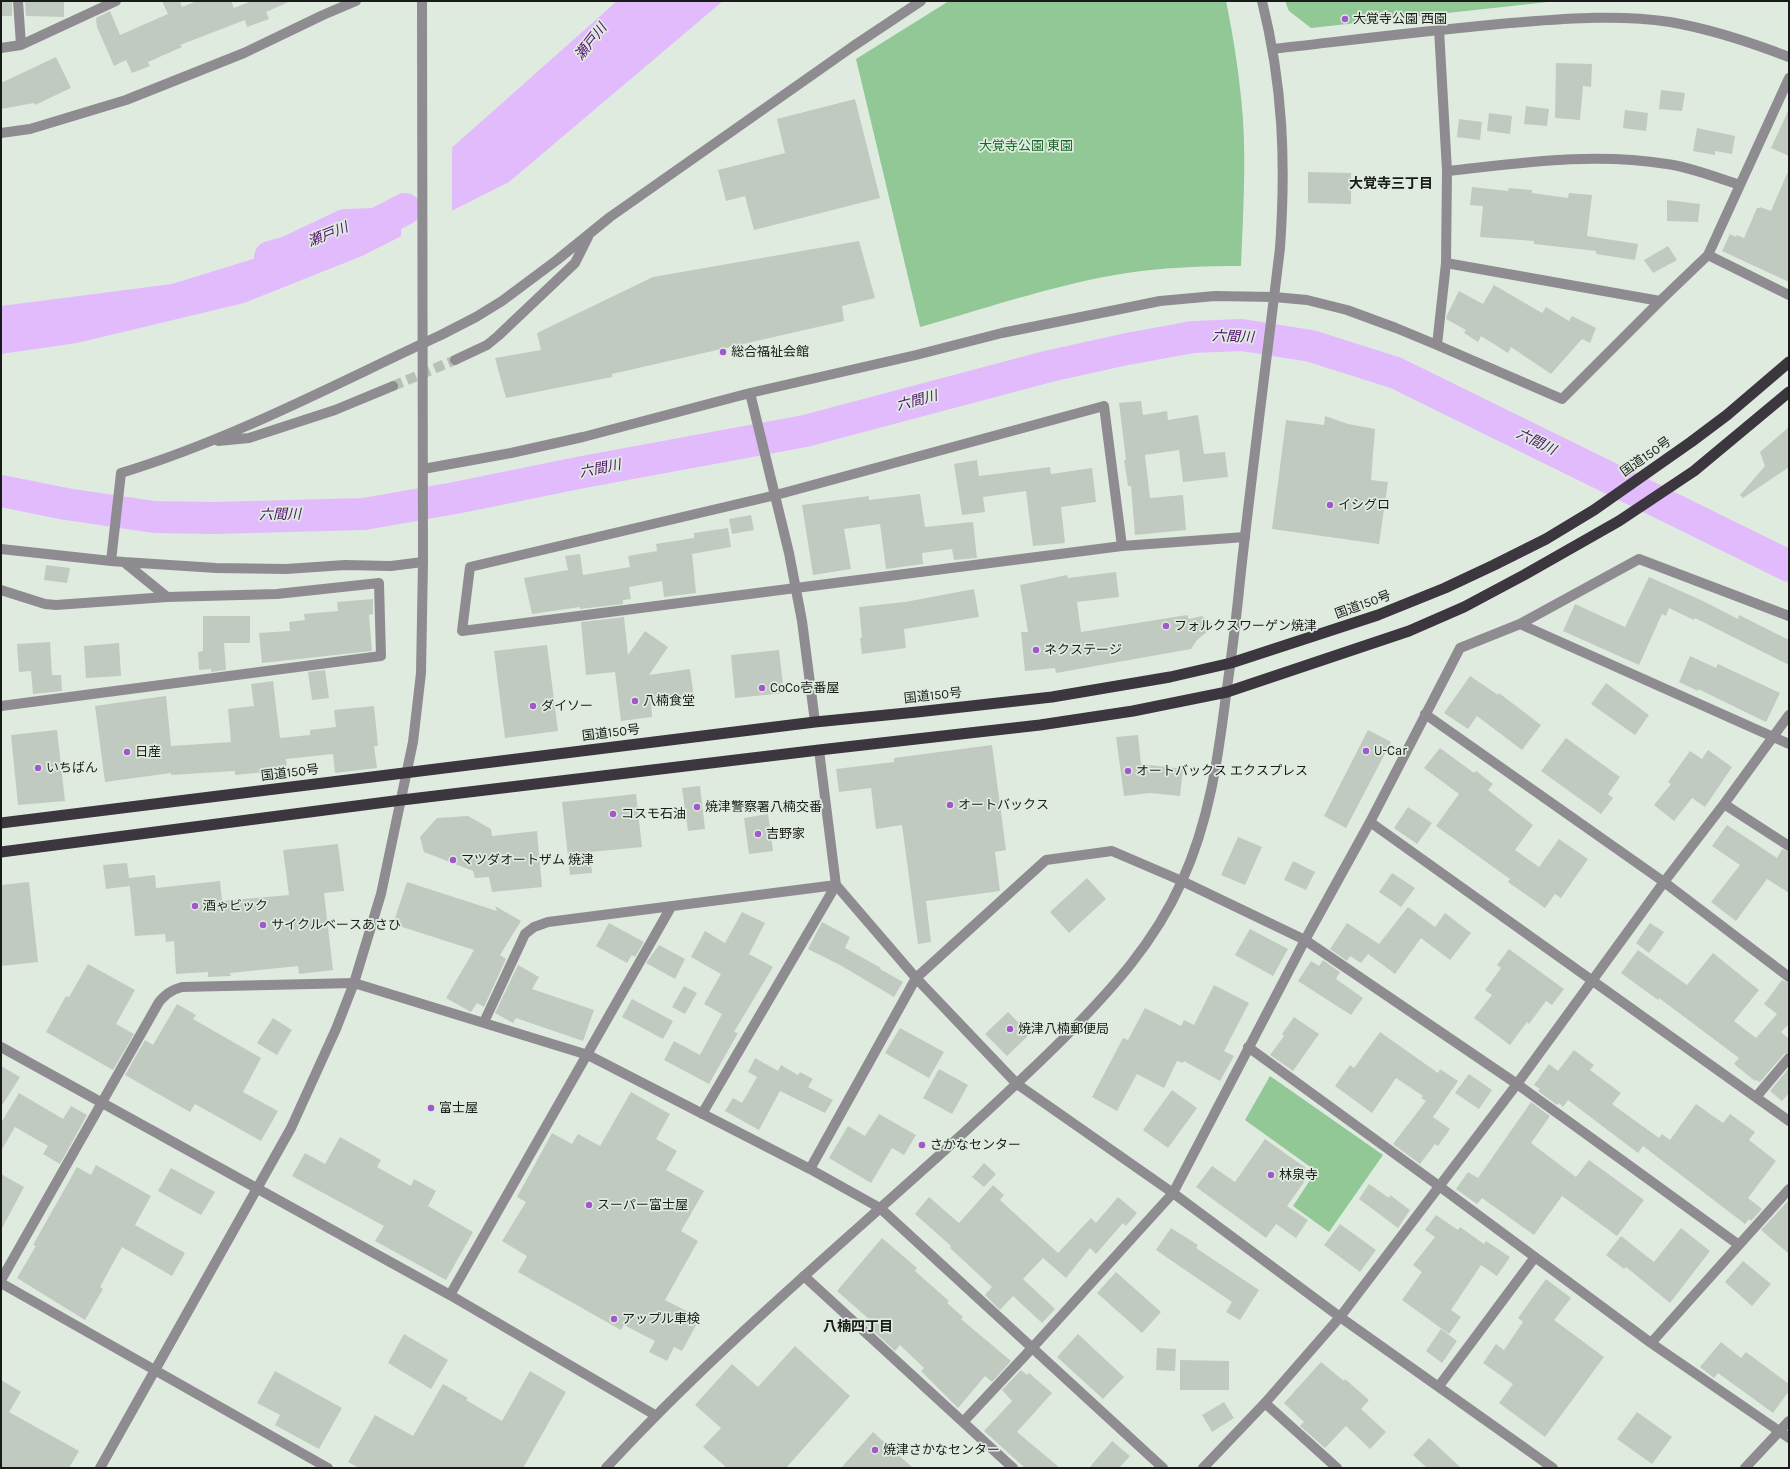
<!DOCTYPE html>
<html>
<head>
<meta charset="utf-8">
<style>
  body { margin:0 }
  #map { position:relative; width:1790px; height:1469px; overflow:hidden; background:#e0ebe0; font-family:Karla,sans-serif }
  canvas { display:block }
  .frame { position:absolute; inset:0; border:2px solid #181b18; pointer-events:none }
</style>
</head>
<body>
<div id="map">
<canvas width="1790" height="1469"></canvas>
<div class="frame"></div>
</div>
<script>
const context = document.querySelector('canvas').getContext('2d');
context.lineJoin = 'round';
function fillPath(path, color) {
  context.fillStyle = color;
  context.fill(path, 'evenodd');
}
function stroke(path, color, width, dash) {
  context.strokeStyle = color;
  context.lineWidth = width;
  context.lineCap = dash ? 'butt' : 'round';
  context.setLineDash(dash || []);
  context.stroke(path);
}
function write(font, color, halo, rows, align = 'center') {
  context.font = font + ' Karla,"Noto Sans JP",sans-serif';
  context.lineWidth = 3.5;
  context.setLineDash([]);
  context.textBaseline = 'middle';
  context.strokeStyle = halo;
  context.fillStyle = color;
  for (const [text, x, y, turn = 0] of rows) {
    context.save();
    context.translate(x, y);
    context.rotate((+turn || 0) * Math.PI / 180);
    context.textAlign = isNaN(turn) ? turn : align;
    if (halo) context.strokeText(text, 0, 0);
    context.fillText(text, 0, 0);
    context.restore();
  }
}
fillPath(new Path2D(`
  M949,1H1226C1234,40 1240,79 1243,119C1246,168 1243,217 1241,266C1208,266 1175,267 1141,271C1068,280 991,307 920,327L856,59Z
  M1285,1H1557L1311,28L1289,11Z
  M1270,1076L1383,1155L1329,1232L1293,1206L1316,1171L1245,1120Z`), '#91c896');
fillPath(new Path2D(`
  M617,1H723L509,182L362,256L244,303L77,343L1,354V306L172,284L366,224Z`), '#e2bbfc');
fillPath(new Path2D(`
  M452,145V213L401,239V190Z`), '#e0ebe0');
stroke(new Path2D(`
  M270,257L288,252L345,225L376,224L405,209
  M1,491L66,504L154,517L215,518L364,514L455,498L583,472L805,431L1050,366L1127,349L1193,337L1242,335L1311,346L1396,373L1789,566`), '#e2bbfc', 32);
fillPath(new Path2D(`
  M1,1H12V16H1Z
  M25,1H64V17L26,16Z
  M162,1H180L182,7L197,1H231L234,8L252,1H291L266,12L269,19L247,27L245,20L180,45L182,47L148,62L150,66L132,73L126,60L114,66L97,27L96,18L110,11L120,35L168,14Z
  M56,57L71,88L35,105L34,103L1,109V83Z
  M1556,63L1592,64L1591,87L1583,86L1580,120L1555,118Z
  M1661,90L1685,93L1682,111L1659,109Z
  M855,99L880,198L754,230L745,196L726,201L718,170L785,153L777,119Z
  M1526,106L1549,109L1547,126L1524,124Z
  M1789,109V156L1771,148Z
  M1625,110L1648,113L1646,131L1623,128Z
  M1489,113L1512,116L1510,134L1487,131Z
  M1459,119L1482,122L1480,140L1457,137Z
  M1697,128L1735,136L1732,154L1715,151V155L1693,151Z
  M1789,169V282L1722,251L1730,234L1736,237L1737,235L1744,238L1757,208H1759L1760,207L1771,211Z
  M1308,172L1351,173V204L1308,203Z
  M1472,187L1508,191L1509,188L1532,190V193L1568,198L1569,193L1592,195L1587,236L1638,244L1635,260L1596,254V251L1534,244V241L1480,237L1483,206L1470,205Z
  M1667,200L1700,204L1698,222L1667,221Z
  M859,241L875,298L842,306L844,321L612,374V377L506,398L495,358L541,350L537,333L653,277Z
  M1668,246L1677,260L1653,273L1644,260Z
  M1494,285L1542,313L1546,307L1569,321L1572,316L1596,328L1590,343L1582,339L1551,374L1511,347L1508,353L1481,336L1478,342L1464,333L1466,330L1446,319L1447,315L1459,291L1483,304Z
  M1141,401L1143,415L1167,411L1168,420L1198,415L1204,454L1225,452L1228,477L1183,482L1179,450L1145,455L1150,498L1183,495L1186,530L1135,535L1131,486H1128L1124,460H1126L1119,403Z
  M1325,416L1348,424L1375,429L1371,480L1388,482L1379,544L1272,529L1286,420L1324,425Z
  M1789,427V467L1743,498L1740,495L1765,466L1760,452Z
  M977,460L979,476L1050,467L1051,474L1092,468L1096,502L1061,507L1065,543L1033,546L1026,491L983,497L985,512L962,515L954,464Z
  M920,494L925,527L973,522L977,558L954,560L952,549L922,553L923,564L886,569L880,524L844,529L851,569L813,575L802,505L869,496V500Z
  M751,515L754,530L732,534L729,519Z
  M728,528L731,547L692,554L696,593L664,597L662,581L629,587L631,599L623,600V604L580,609V607L532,614L524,578L568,570L565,556L580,554L583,575L630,567L628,556L657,551L656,544L694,538V533Z
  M46,565L70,568L67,583L44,580Z
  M1116,572L1119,597L1077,602L1081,632L1187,615L1189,619L1202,616L1214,626L1197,640L1191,649L1056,673L1055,668L1025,671L1021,632H1028L1020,585L1067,575L1068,578Z
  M1649,577L1703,601L1738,619L1739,615L1789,640V665L1695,618L1694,620L1669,608L1666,616L1662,614L1639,665L1563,631L1575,604L1625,627Z
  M974,589L979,617L904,629L906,648L862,654L860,638H862L859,607L905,602Z
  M373,599V614L369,615L372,651L262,663L259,633L290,631L289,622L305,620L304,614L338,611L337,602Z
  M203,616H250V643H224L226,670L211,672V669L199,670L198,652L203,651Z
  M624,617L628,655L645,631L668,647L649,675L690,669L694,697L651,703L652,717L621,721L615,672L586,675L581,622Z
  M50,642L52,675H61L62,691L33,694L31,671L19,672L17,644Z
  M119,643L121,676L86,678L84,646Z
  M547,645L558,731L505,738L494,651Z
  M779,650L784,693L735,698L731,655Z
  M1690,656L1716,668L1718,664L1780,693L1766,722L1698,689V691L1679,682Z
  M325,670L329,698L312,700L308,672Z
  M1470,676L1498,695L1499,693L1541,725L1522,750L1477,716L1468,729L1444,713Z
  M273,681L280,738L310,735V730L336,727L334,710L374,706L378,746H374L377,768L335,773L333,754L286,759L287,770L235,775V771L171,775V773L105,782L95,706L166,696L171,746L231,742L228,709L254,706L251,684Z
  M1606,683L1649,715L1635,735L1591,704Z
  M57,730L65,801L18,805L11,735Z
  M1368,730L1391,742L1346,828L1324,816Z
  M1138,735L1141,764L1183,769L1180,796L1150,793L1124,796L1116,737Z
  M1566,738L1620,777L1608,794L1613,798L1601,814L1541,771Z
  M992,745L1006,850L995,852L1000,891L926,901L931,942L918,944L902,825L876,829L871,788L839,792L836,769L894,762V758Z
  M1440,748L1474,773L1476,771L1493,784L1488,790L1533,825L1515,850L1539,867L1559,839L1588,859L1561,898L1555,894L1545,908L1508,882L1510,879L1436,826L1459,794L1424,768Z
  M1708,750L1732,767L1705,807L1692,798L1674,821L1654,805L1671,784L1668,782L1690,751L1702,759Z
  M700,786L705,829L688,831L682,788Z
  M636,794L642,847L590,852L592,873L570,875L562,802Z
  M1408,807L1432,823L1417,844L1394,828Z
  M768,814L773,851L749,854L744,818Z
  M468,816L491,829L492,836L537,831L542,887L492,892L489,877L475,878L473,871L424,852L420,837L437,818Z
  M1727,825L1777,858L1782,849L1789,852V893L1767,879L1736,921L1711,902L1740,865L1712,846Z
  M1238,837L1262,847L1245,885L1221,875Z
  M338,844L344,891L324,893L333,970L299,974L298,966L230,973L231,976L208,977V972L176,974L174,941L166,942L165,934L135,936L129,878L155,875L156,888L220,881L222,901L289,895L283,850Z
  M1293,861L1315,872L1306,890L1284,880Z
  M127,863L130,886L106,889L103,865Z
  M1392,873L1415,888L1401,907L1379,892Z
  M1087,878L1106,899L1069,933L1050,912Z
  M29,882L38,962L1,966V885Z
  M407,882L497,911L495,906L521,921L500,955L506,959L484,1007L477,1003L471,1012L446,998L474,950L393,924Z
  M1408,907L1435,927L1445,913L1471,933L1450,960L1421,938L1395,974L1368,954L1361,963L1350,956L1347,961L1330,949L1347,923L1379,944Z
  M742,912L765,923L749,954L773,967L734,1032L738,1033L709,1084L664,1060L674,1041L700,1055L722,1014L704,1004L721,974L691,957L705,931L725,943Z
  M822,922L850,937L845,948L881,968L880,969L903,982L894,997L840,965L808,949Z
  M609,923L644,942L635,957L632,955L627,963L596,946Z
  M1650,923L1664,932L1649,953L1636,943Z
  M1250,929L1288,949L1273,976L1235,955Z
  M659,945L685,959L675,979L646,963Z
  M1509,949L1564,989L1552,1005L1546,1001L1529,1024L1527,1022L1510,1045L1474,1018L1492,995L1485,990L1501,968L1497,965Z
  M1638,950L1687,985L1713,953L1759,990L1734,1021L1756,1038L1777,1014L1764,1004L1782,980L1789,983V1024L1781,1032L1789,1039V1052L1784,1054L1760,1082L1756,1080L1755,1081L1734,1064L1739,1058L1659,998L1658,1000L1621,973Z
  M1323,960L1340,972L1336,979L1363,998L1351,1015L1298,981L1311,961L1319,966Z
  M88,964L135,990L116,1024L134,1034L113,1070L46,1032L66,996L69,997Z
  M518,965L539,977L532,989L594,1010L583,1041L516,1018L513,1023L495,1013Z
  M1214,985L1249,1003L1224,1051L1234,1056L1220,1081L1184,1061L1183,1063L1177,1061L1164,1088L1137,1074L1117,1111L1092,1097L1123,1038L1128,1040L1145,1008L1181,1026L1184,1020L1194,1025Z
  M684,986L697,993L685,1014L672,1007Z
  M632,999L673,1021L663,1039L622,1017Z
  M177,1004L196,1015L193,1019L261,1058L243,1092L278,1111L261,1141L195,1104L190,1112L125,1075L145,1040L153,1045Z
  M1008,1012L1030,1034L1007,1056L985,1034Z
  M1294,1017L1319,1034L1293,1071L1270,1055L1284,1036L1282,1034Z
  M273,1018L292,1030L277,1055L257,1043Z
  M900,1028L944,1052L929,1078L885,1053Z
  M1380,1032L1438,1073L1440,1069L1458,1081L1433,1117L1450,1129L1438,1146L1435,1144L1420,1164L1393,1144L1426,1101L1421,1098L1423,1096L1396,1078L1372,1113L1335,1086L1350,1065L1354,1068Z
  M1574,1050L1594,1065L1590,1070L1621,1093L1612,1104L1659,1138L1662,1134L1670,1140L1696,1104L1723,1123L1730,1114L1755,1132L1749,1140L1776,1161L1748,1198L1762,1209L1751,1221L1749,1219L1745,1224L1643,1146L1638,1153L1568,1100L1563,1107L1559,1103L1557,1105L1538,1091L1540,1089L1534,1085L1549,1064L1558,1071Z
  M755,1058L778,1071L781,1065L798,1075L800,1072L813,1079L808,1087L833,1100L825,1113L780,1091L759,1130L725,1111L733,1098L742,1103L757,1077L748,1072Z
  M1,1066L20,1077L1,1107Z
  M1789,1068V1093L1782,1101L1770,1091Z
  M939,1069L968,1085L952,1114L923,1098Z
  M1469,1074L1492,1090L1479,1109L1455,1093Z
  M1172,1090L1197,1108L1168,1148L1143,1130Z
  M631,1092L670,1114L656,1139L677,1151L666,1170L704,1191L681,1231L698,1241L665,1300L700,1318L682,1351L674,1347L667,1361L649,1352L655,1341L624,1325L621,1330L518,1272L527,1256L502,1241L526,1202L517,1197L552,1133L572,1144L578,1134L600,1146Z
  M19,1093L63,1119L71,1106L87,1115L60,1164L43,1154L48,1146L15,1127L1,1151V1123Z
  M1531,1102L1550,1116L1531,1143L1576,1177L1589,1160L1644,1200L1617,1236L1562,1196L1534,1235L1482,1198L1477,1204L1456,1189L1468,1172L1478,1178Z
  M879,1114L916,1135L904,1155L892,1148L871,1183L829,1158L848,1126L865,1136Z
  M340,1137L381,1160L377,1167L411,1186L414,1179L436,1191L428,1206L473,1232L446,1280L375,1241L384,1226L292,1176L305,1153L325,1164Z
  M1265,1139L1306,1168L1300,1177L1305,1181L1287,1206L1308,1220L1296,1238L1276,1224L1266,1238L1196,1187L1212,1166L1235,1182Z
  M984,1163L996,1174L984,1187L972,1177Z
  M96,1165L151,1196L135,1225L185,1253L172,1276L122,1247L100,1287L103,1289L85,1320L17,1278L36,1246L33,1245L77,1167L91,1175Z
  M171,1168L215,1192L201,1215L158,1191Z
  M1,1174L24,1187L1,1230Z
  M1369,1184L1389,1198L1390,1195L1410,1210L1398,1228L1359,1199Z
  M993,1185L1004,1195L1000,1200L1058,1253L1091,1218L1096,1223L1118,1197L1137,1213L1126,1226L1123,1223L1096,1254L1090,1248L1066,1278L1043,1258L1023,1279L1055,1309L1042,1323L1013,1296L1000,1310L985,1295L992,1287L950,1248L951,1246L915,1214L929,1197L959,1223Z
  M1789,1200V1254L1761,1230Z
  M1436,1215L1458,1230L1460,1227L1484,1244L1486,1241L1510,1257L1497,1276L1481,1265L1451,1310L1461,1317L1449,1334L1402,1300L1422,1272L1413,1265L1435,1237L1425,1230Z
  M1340,1224L1376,1250L1360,1272L1324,1245Z
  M1171,1228L1198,1245L1196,1248L1259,1290L1240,1320L1226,1312L1232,1302L1156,1250Z
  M1681,1228L1710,1251L1670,1303L1626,1267L1624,1269L1606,1255L1621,1236L1654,1262Z
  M882,1238L917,1268L915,1271L949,1301L947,1303L963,1317L961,1319L1011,1361L992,1382L985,1376L958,1408L921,1371L924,1368L900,1345L895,1351L866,1324L870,1320L837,1291Z
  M1743,1261L1771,1284L1752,1306L1725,1282Z
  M1116,1272L1161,1312L1142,1333L1097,1293Z
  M1546,1279L1571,1298L1554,1320L1604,1357L1545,1437L1499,1403L1513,1384L1483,1363L1496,1344L1504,1350L1523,1322L1518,1318Z
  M1441,1329L1457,1341L1442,1363L1426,1351Z
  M404,1334L448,1360L431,1389L388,1363Z
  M1078,1334L1124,1377L1103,1399L1057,1357Z
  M1721,1342L1741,1358L1746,1352L1789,1384V1391L1773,1413L1718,1373L1714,1378L1700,1367Z
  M795,1346L850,1396L786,1468H727L703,1447L721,1428L695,1405L732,1364L758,1387Z
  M1157,1348L1176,1349L1175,1371L1156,1370Z
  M1180,1360L1229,1361V1390H1180Z
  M1321,1362L1344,1381L1345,1379L1369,1400L1361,1409L1386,1432L1370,1449L1346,1426L1325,1448L1300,1426L1304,1422L1284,1403Z
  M1021,1370L1027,1375L1029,1373L1052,1393L1017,1432L1060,1468H1025L984,1431L1012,1401L1002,1390Z
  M275,1371L342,1408L319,1449L275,1425L280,1415L257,1403Z
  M530,1371L566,1392L523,1468H359L348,1462L375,1415L413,1436L443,1384L468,1398L466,1400L502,1421Z
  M1,1380L21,1392L9,1412L79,1451L69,1468H1Z
  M1224,1402L1234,1418L1212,1432L1202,1415Z
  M1637,1412L1672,1437L1652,1464L1617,1439Z
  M873,1432L913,1468H841Z
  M1429,1438L1461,1468H1427L1413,1455Z
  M1112,1441L1130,1456L1119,1468H1089Z`), '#c0cac0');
stroke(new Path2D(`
  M393,386L455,360`), '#b8c1b8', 10, [10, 5]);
stroke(new Path2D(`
  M18,1L21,45
  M1439,29L1447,171L1446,263L1437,345L1562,399L1660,301L1708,255L1789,78
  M1,48L21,45L116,1
  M1,133L30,129L126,100L244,53L323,15L356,1
  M1447,171C1522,163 1591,152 1667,164C1690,167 1718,178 1740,185
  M1708,255L1789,295
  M1446,263L1660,301
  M455,360L487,345L498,336L575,263L588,237
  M750,393L789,553L802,621L815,722
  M218,441L249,438L335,410L393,386
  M423,469L511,453L583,437L750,393L916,355L1002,333L1160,301L1215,296L1274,297L1307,300L1347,310L1396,328L1437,345
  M1122,546L1104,406L776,495L470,567L462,631L1122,546L1245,537
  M1,549L111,561
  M124,562L216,568L286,569L345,565L391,566L423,562
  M1,590L45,604L56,605L167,597L277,594L379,583L381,656L1,706
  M167,597L124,562L111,561L121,473C233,439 335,384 441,335L476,317L502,301L557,260L610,217L852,47L921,1
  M1520,624L1789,744
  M1425,714L1664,882L1789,977
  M819,750L836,885L916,978
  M1724,804L1789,846
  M1370,822L1789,1121
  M484,1022L525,934L534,927L548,922L836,885
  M1248,1047L1439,1186L1651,1343L1789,1438
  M1756,1097L1789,1058
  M702,1114L836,885
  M810,1169L916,978L1046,860L1112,851L1182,881L1305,940L1517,1084L1739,1245
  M804,1276L1013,1468
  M1,1280L159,1002C166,994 171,990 182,987L354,983L588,1055L810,1169L880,1208L1163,1468
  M450,1295L671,907
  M1340,1317L1517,1084L1664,882L1724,804L1789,715
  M1651,1343L1789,1189
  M1439,1386L1535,1257
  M1265,1403L1337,1468
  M963,1422L1033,1347L1173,1193L1305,940L1370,822L1460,648L1520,624L1639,559L1789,616`), '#8f8c91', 10);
stroke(new Path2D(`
  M1273,49C1352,40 1431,30 1510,23C1563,19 1617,14 1670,22C1711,29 1750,42 1789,57
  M916,978L1017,1084L1173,1193L1340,1317L1553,1468
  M1,1047L450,1295L655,1415
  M1,1283L328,1468
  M100,1468L291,1128L336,1029L354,983L381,894L413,742L421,673L423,562L422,1
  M606,1468C711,1354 830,1254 945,1150C985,1113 1025,1077 1063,1039C1111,990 1154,944 1182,881C1209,822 1218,759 1226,695C1232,654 1237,612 1241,571C1253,463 1267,356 1280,248C1286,162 1283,85 1262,1
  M1203,1468L1265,1403L1340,1317
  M1745,1468L1789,1421`), '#8f8c91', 10);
stroke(new Path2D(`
  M1,823L815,722L917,712L1052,697L1170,677L1231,663L1378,615L1445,588L1494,565L1546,539L1594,510L1691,442L1727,415L1789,362
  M1,852L402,800L819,750L1040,725L1133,711L1227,692L1409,631L1464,607L1524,575L1619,521L1694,471L1789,392`), '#3c363f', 11);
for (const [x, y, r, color] of [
  [1345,19,4,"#a258cb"],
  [723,352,4,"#a258cb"],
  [1330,505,4,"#a258cb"],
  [1166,626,4,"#a258cb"],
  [1036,650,4,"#a258cb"],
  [762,688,4,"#a258cb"],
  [635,701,4,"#a258cb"],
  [533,706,4,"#a258cb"],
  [1366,751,4,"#a258cb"],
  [127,752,4,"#a258cb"],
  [38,768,4,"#a258cb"],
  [1128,771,4,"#a258cb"],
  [950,805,4,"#a258cb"],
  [697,807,4,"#a258cb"],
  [613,814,4,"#a258cb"],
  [758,834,4,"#a258cb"],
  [453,860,4,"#a258cb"],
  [195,906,4,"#a258cb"],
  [263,925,4,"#a258cb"],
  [1010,1029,4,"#a258cb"],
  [431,1108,4,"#a258cb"],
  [922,1145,4,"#a258cb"],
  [1271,1175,4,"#a258cb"],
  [589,1205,4,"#a258cb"],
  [614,1319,4,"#a258cb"],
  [875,1450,4,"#a258cb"]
]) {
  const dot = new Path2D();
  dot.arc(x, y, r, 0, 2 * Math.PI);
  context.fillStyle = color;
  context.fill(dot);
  stroke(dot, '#e0ebe0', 1.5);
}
write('13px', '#181b18', '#e0ebe0', [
  ["大覚寺公園 西園",1353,19],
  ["総合福祉会館",731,352],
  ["イシグロ",1338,505],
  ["フォルクスワーゲン焼津",1174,626],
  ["ネクステージ",1044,650],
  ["CoCo壱番屋",770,688],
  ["八楠食堂",643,701],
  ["ダイソー",541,706],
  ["U-Car",1374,751],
  ["日産",135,752],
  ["いちばん",46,768],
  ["オートバックス エクスプレス",1136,771],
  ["オートバックス",958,805],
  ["焼津警察署八楠交番",705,807],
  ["コスモ石油",621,814],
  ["吉野家",766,834],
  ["マツダオートザム 焼津",461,860],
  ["酒ゃビック",203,906],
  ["サイクルベースあさひ",271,925],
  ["焼津八楠郵便局",1018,1029],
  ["富士屋",439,1108],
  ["さかなセンター",930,1145],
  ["林泉寺",1279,1175],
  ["スーパー富士屋",597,1205],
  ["アップル車検",622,1319],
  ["焼津さかなセンター",883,1450]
], 'left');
write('13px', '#18682a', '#e0ebe0', [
  ["大覚寺公園 東園",1026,146]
]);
write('13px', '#181b18', '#e0ebe0', [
  ["国道150号",1646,457,-35],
  ["国道150号",1363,605,-20],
  ["国道150号",933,696,-6],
  ["国道150号",611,733,-7],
  ["国道150号",290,773,-7]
]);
write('italic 14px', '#500f6d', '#e0ebe0', [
  ["瀬戸川",591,42,-52],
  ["瀬戸川",328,235,-22],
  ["六間川",1233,337,2],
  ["六間川",917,401,-15],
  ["六間川",1536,442,26],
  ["六間川",600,469,-11],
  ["六間川",280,515,-1]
]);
write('bold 14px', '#181b18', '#e0ebe0', [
  ["大覚寺三丁目",1391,184],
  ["八楠四丁目",858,1327]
]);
</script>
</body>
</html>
